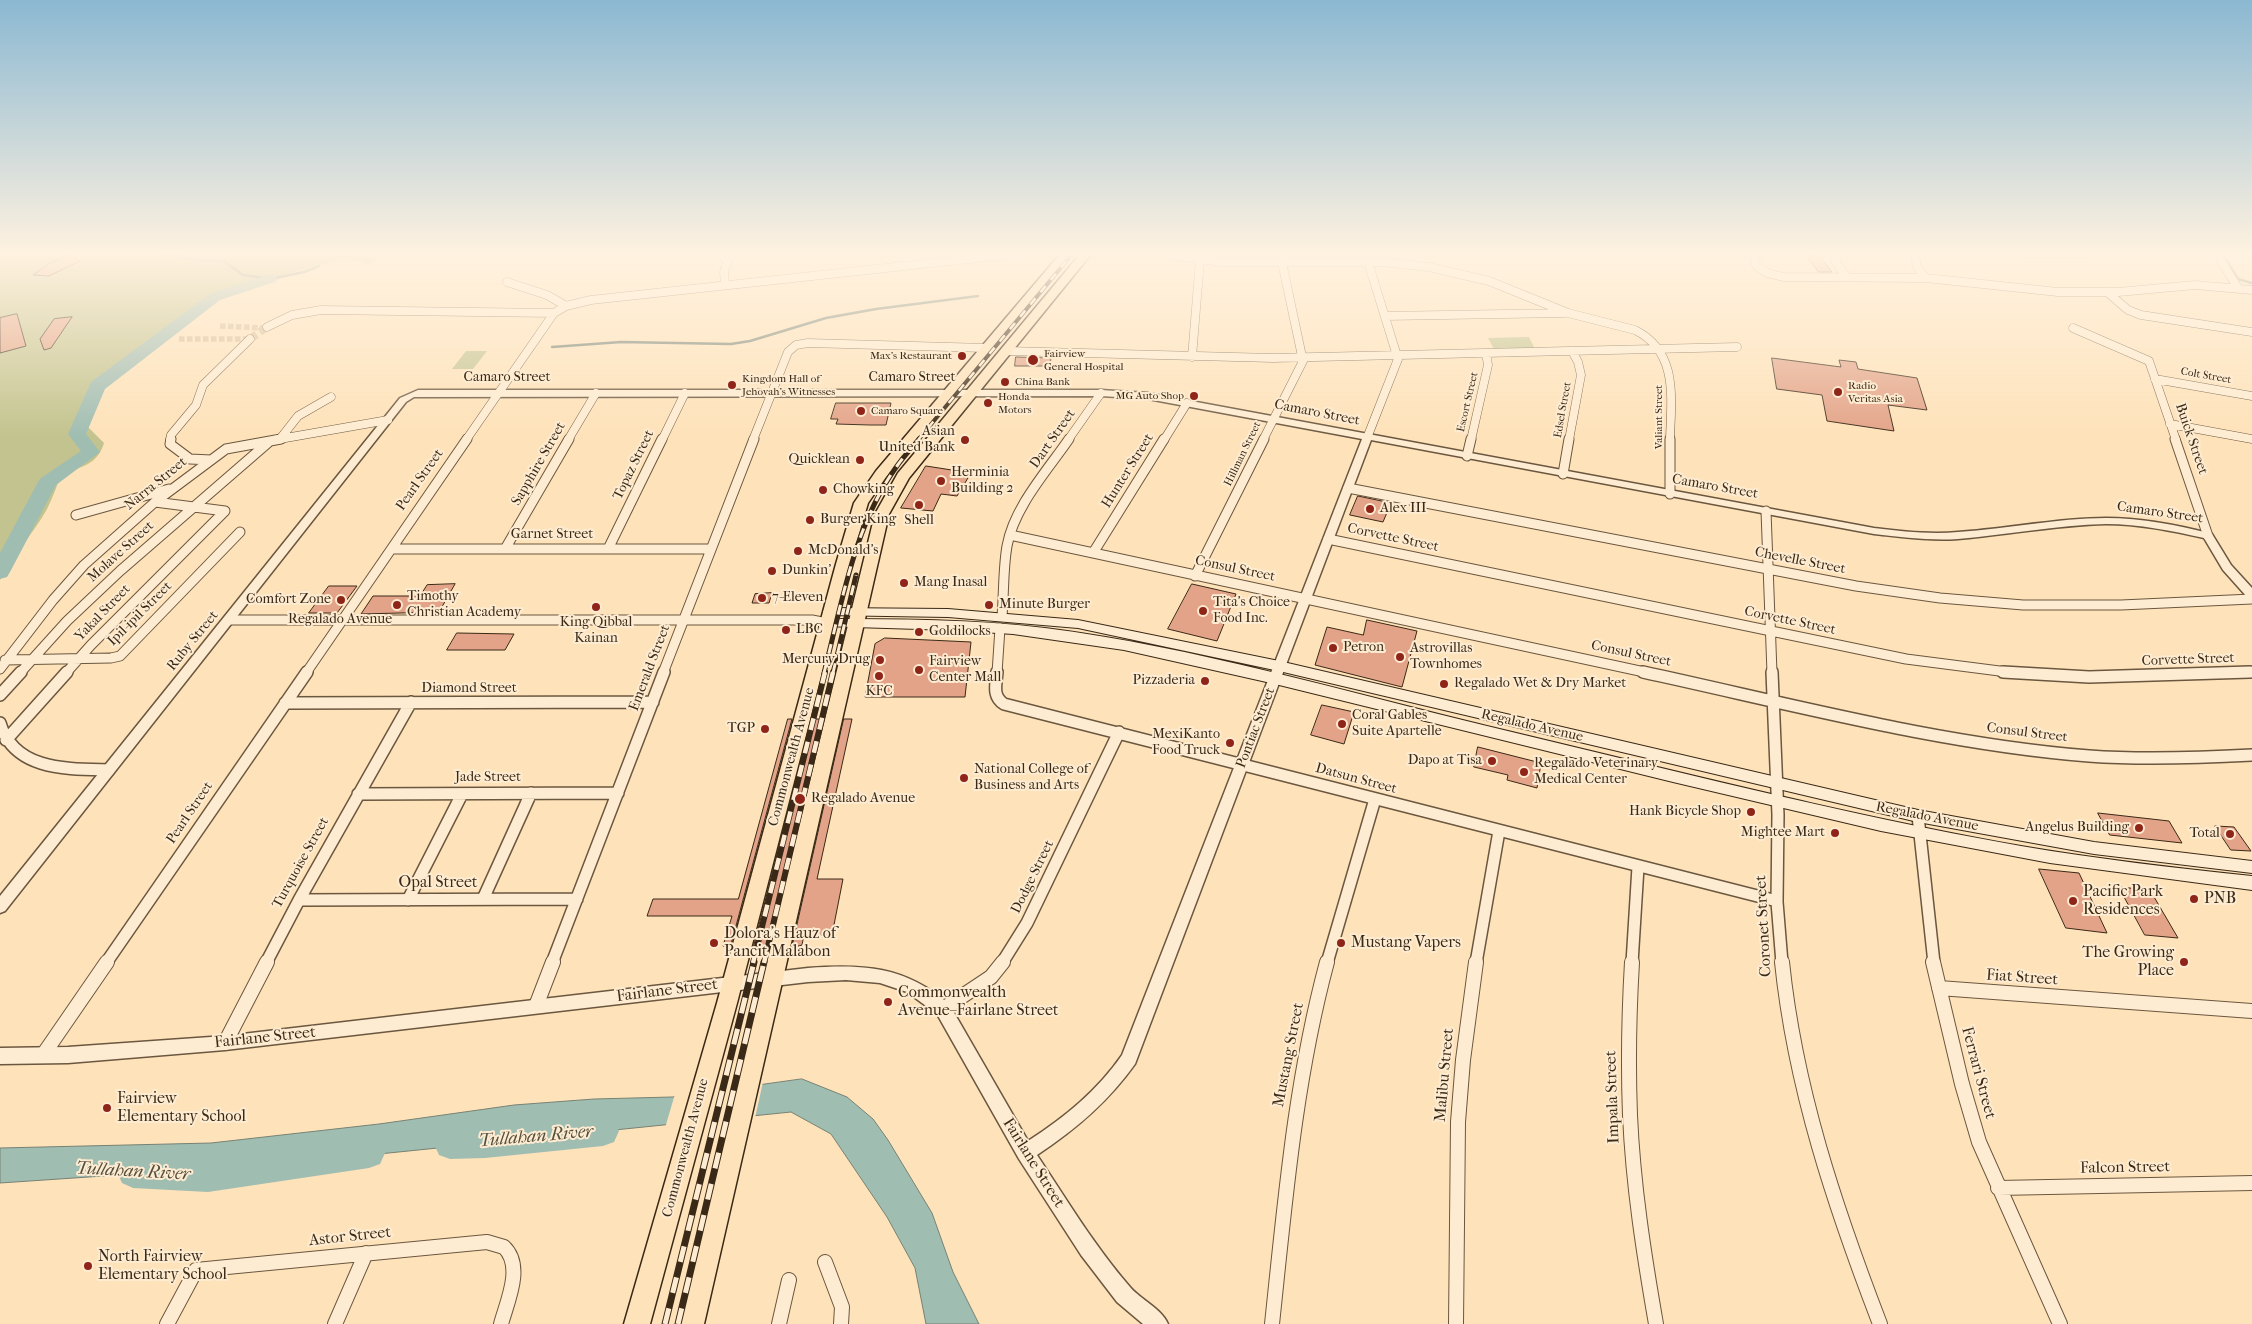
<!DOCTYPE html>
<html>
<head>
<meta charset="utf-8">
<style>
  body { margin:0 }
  canvas { display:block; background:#fee2b9 }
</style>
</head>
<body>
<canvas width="2252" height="1324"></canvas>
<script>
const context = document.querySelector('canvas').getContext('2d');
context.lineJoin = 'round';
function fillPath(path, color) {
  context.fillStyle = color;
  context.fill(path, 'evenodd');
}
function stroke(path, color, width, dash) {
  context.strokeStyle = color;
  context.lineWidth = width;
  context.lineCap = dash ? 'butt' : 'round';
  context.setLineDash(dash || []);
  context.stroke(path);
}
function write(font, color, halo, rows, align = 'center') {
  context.font = font + ' "IM FELL French Canon",serif';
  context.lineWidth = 4;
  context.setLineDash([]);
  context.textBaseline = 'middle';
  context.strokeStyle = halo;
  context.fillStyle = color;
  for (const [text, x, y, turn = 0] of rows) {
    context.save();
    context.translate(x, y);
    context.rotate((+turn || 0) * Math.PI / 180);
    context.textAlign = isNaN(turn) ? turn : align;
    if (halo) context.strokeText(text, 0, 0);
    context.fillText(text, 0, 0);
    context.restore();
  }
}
fillPath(new Path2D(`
  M0,253H382L370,265L345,258L258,282L215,297L97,386V405L87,426L104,443C98,464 81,468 62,473C57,485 53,497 47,509C33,534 14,554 0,580Z
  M1529,337L1535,349H1494L1488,338Z
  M466,351H487L473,369H452Z`), '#c2c38e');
const water = new Path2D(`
  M802,1079L847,1097L873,1119L888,1140L932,1213L953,1272L979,1324H926L915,1268L887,1217L831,1134L791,1112L271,1165L250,1164L210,1173L133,1174L0,1183V1148L211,1143L379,1124L514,1105L594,1099L672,1097Z`);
fillPath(water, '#a0bdb2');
stroke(water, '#778274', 1);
fillPath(new Path2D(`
  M763,1082L755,1118L665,1128L675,1094Z`), '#fee2b9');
stroke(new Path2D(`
  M146,253H161L196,260L224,261L243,275L270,279L304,272L319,266
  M2222,253L2238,279L2252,283
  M552,347L621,342L731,344L750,341L826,318L876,309L978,296`), '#778274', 2.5);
fillPath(new Path2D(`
  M270,274L275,276L278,279L275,282L220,300L105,389L86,434L100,452L56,485L10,572L7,577L0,579V553L38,482L41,478L81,451L68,434L91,382L210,294Z
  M603,1116L614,1120L619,1131L614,1142L603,1146L485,1158L450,1159L439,1155L434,1144L439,1133L450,1129L485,1128Z
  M369,1138L380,1142L385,1153L380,1164L369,1168L208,1192L133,1188L122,1183L117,1172L122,1161L133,1156L208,1160Z`), '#a0bdb2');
const building = new Path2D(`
  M1804,253L1822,255V259L1832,272H1819Z
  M70,255L80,261L49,276L33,275L50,263Z
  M17,314L26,346L0,353V318Z
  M72,317L51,348L44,350L40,339L54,319Z
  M1016,357L1051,358L1050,366H1015Z
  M1772,358L1841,367L1839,360L1856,362L1858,369L1917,378L1927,410L1888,405L1894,431L1827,421L1822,395L1777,389Z
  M836,403H891L886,425H870L836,424L838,419H831Z
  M926,466L971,473L957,496L941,494L933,511L901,508Z
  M1358,496L1391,503L1383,522L1350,515Z
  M455,584L439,612L361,614L373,596H420L427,585Z
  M1192,584L1236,594L1217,641L1168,629Z
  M329,586H357L337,613H309Z
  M772,593L769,603H752L755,594Z
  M1367,620L1417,631L1402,687L1315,665L1327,627L1363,635Z
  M457,633L514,634L505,650H447Z
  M885,638L971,642L965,697H865L875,644Z
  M1322,705L1354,712L1344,744L1311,735Z
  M788,719H792L730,948L723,946L732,916H647L653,899H738Z
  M812,719H823L766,955L761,957L752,954Z
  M844,719H852L817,879H843L832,935H804L802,945L792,948Z
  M1478,747L1541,763L1537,788L1507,780L1508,775L1474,767Z
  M2098,813L2169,821L2182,843L2110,835Z
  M2215,826L2234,827L2251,851L2231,850Z
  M2039,869L2079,873L2107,933L2066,928Z
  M2119,887L2150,890L2178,938L2145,935Z`);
fillPath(building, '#e3a388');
stroke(building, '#3a2916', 1);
stroke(new Path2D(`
  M220,326L265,328
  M179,339H250`), '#d7bd98', 5.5, [5.5, 2.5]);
stroke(new Path2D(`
  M250,339L267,327`), '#d7bd98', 8, [8, 4]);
const minorFar3 = new Path2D(`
  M1160,253L1221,262H1382L1429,267L1489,281L1568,313L1635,330C1679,352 1671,399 1670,440
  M1756,253L1755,264C1763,273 1773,275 1784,277L1926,278L2058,292H2118L2195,285L2252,290
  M1836,253V263L1847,277
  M1915,253L1917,267L1926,278
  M2023,253H2087
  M2216,253L2238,288
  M723,255L727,263L724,272L725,285
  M507,282L547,295L566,306
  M2107,292L2128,310L2141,315L2252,332
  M1385,316L1564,313
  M267,327L292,315L321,310L554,313
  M2073,328L2149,361L2176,440
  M1007,351L1273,358L1737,347
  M1192,357L1200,260
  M2155,379L2252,396
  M2170,424L2252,439
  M1367,438L1398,359L1368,262
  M280,439L298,416L331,397
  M170,440L171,435L196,405L203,385L250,339
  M274,440L388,420
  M466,440L554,313L566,306L591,300L1024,253
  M568,440L596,393
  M662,440L685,393
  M753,440L788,352L796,345L808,343L986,348
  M1068,440L1101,393
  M1164,440L1187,403
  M1263,440L1303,361L1280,253
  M1471,440L1488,365L1486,353
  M1569,440L1581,375L1578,362L1572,351`);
const minorFar2 = new Path2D(`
  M171,439L170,444L190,459L211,460
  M2175,439L2208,536
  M1467,456L1471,439
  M1563,474L1569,439
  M1348,488L1856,586L1940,598L2023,605H2121L2252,599
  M1670,494V439
  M1766,511L1772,673
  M76,515L169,489
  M1010,535L1649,673
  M1328,539L1906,659L2015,673
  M392,549H711
  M505,549L569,439
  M608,549L662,439
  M1093,553L1164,439
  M1195,576L1264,439
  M1002,616C1004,593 1003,569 1007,546C1014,507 1047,471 1069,439
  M228,620H812L827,623
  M5,660L111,658L120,656L240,532
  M0,669L53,600L84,565L155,502L226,449L281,439
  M20,673L67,621L120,571L270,441
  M66,673L91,645L225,511L155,502
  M306,673L467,439
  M663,673L754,439
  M997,673L1000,628
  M2221,673L2252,672`);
const minorFar1 = new Path2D(`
  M997,672C996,685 992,696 1004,704L1777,901
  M1643,672C1791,704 1939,744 2089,756C2143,760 2198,758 2252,755
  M1772,672L1778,815L1777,902L1782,963
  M2003,672L2089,677L2250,672
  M0,695L21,672
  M285,703L653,702
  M0,723C14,771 68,769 109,770
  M6,740L67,672
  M358,794L618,793
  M1918,816L1934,963
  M483,899L531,793
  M299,900L577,899
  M408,900L462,794
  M106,963L307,672
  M266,963L299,900L411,702
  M552,963L664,672
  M1002,963L1027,923L1119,732
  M1327,963L1375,799
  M1476,963L1499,831
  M1632,963L1638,867`);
const minor = new Path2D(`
  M1632,962C1629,1013 1628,1064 1630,1115C1633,1185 1644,1255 1656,1324
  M1782,962C1795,1088 1835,1207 1880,1324
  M1933,962L1962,1084L1979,1142L2060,1324
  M1939,988L2252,1011
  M536,1006L553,962
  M943,1009L991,977L1003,962
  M225,1043L267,962
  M43,1055L107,962
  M1998,1188L2252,1183
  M825,1262L842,1307L841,1324
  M167,1324L196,1270L487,1242L504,1247C524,1266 507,1302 501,1324
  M335,1324L366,1253
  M779,1324L789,1280
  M1272,1324C1285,1202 1295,1081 1327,962
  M1456,1324L1458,1122L1463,1060L1476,962`);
const tertiary = new Path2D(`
  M418,390H1101L1148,393L1874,528C1902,531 1930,535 1958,532C2008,529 2056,518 2106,518C2142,518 2178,525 2212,534L2231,565L2252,588V599L2248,598L2223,570L2204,538C2172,531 2139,524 2106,524C2056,525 2007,535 1958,539C1930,541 1902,537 1874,534L1371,440L1135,1064C1108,1102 1075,1130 1037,1155C1067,1200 1095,1247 1130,1287C1141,1300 1161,1308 1168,1324H1143L1117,1302L1081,1255L1019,1159L937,1014L907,992L880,983L846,980L808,982L225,1050L68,1063L0,1064V1048L68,1047L225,1036L808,968C864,964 904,966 949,1004L1028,1141C1065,1117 1097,1091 1122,1055L1362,439L1148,399L1101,396L414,397L406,402L5,911L0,913V896L400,398Z`);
const secondary = new Path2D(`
  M830,608L948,609L1078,620L1279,661L1918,810L2094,842L2252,861V873L2094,854L1918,822L1279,671L1078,628L948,617L825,615L823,612L825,609Z
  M827,619C900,619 973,619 1045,628C1195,647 1341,691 1487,726C1664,768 1841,814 2021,846C2097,859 2175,868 2252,876V890L2050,863L1881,831L1673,782L1271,683L1124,650L1013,634L951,630L822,626L820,623Z`);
const primary = new Path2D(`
  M1061,253H1072L886,477L868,503L850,564L737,1003L650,1324H624L717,1003L836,564L854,503L876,471Z
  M1081,253H1092L909,478L889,514L704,1324H678L875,514L898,473Z`);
stroke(minorFar3, '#6b573f', 9);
stroke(minorFar2, '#6b573f', 11);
stroke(minorFar1, '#6b573f', 14);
stroke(minor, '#6b573f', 16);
stroke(tertiary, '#6b573f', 3);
stroke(secondary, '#3a2916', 2);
stroke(primary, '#3a2916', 3);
stroke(minorFar3, '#feecd2', 8);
stroke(minorFar2, '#feecd2', 9);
stroke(minorFar1, '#feecd2', 11);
stroke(minor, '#feecd2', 14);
fillPath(tertiary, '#feecd2');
fillPath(secondary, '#feecd2');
fillPath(primary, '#fee2b9');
const railFar3 = new Path2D(`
  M918,440L1073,253`);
const railFar2 = new Path2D(`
  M824,673C842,603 854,525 897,466C904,456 912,448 919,439
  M833,673L856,575`);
const railFar1 = new Path2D(`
  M753,963L825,672
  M764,963L833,672`);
const rail = new Path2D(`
  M665,1324L754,962
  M678,1324L764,962`);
stroke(railFar3, '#3a2916', 4);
stroke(railFar2, '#3a2916', 5);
stroke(railFar1, '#3a2916', 6);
stroke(rail, '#3a2916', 7);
stroke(railFar3, '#feecd2', 2.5, [8]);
stroke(railFar2, '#feecd2', 3, [10]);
stroke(railFar1, '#feecd2', 4.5, [12]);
stroke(rail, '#feecd2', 5, [16]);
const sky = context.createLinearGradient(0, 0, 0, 438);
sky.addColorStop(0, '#8bb8d2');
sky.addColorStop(0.58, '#fff2e0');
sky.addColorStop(1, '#fff2e000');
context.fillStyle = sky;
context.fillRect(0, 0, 2252, 438);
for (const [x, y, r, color] of [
  [962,356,5,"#8f2418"],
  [1033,360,6,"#8f2418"],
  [1005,382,5,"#8f2418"],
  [732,385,5,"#8f2418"],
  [1838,392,5,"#8f2418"],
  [1194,396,5,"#8f2418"],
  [988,403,5,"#8f2418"],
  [861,411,5,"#8f2418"],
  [965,440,5,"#8f2418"],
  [860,460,5,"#8f2418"],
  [941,481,5,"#8f2418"],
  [823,490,5,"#8f2418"],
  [919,505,5,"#8f2418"],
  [1370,509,5,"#8f2418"],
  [810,520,5,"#8f2418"],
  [798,551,5,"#8f2418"],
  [772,571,5,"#8f2418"],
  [904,583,5,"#8f2418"],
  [762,598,5,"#8f2418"],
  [341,600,5,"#8f2418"],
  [397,605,5,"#8f2418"],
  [989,605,5,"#8f2418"],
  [596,607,5,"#8f2418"],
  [1203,611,5,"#8f2418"],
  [786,630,5,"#8f2418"],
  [919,632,5,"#8f2418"],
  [1333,648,5,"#8f2418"],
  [1400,657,5,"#8f2418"],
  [880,660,5,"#8f2418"],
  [919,670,5,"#8f2418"],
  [879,676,5,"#8f2418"],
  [1205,681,5,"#8f2418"],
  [1444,684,5,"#8f2418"],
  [1342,724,5,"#8f2418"],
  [765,729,5,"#8f2418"],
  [1230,743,5,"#8f2418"],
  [1492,761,5,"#8f2418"],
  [1524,772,5,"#8f2418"],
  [964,778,5,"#8f2418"],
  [800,799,6,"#8f2418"],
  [1751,812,5,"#8f2418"],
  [2139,828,5,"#8f2418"],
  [1835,833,5,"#8f2418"],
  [2230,834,5,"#8f2418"],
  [2194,899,5,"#8f2418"],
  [2073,901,5,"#8f2418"],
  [714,943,5,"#8f2418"],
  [1341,943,5,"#8f2418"],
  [2184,962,5,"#8f2418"],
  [888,1002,5,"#8f2418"],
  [107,1108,5,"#8f2418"],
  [88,1266,5,"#8f2418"]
]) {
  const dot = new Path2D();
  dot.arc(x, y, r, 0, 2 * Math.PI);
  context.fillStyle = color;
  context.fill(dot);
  stroke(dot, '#feecd2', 2);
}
write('11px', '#3a2916', '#feecd2', [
  ["Fairview",1044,354],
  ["General Hospital",1044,367],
  ["Max's Restaurant",952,356,"right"],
  ["Kingdom Hall of",742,379],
  ["Jehovah's Witnesses",742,392],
  ["China Bank",1015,382],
  ["Radio",1848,386],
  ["Veritas Asia",1848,399],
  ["MG Auto Shop",1184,396,"right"],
  ["Honda",998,397],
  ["Motors",998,410],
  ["Camaro Square",871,411]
], 'left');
write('11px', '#3a2916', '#feecd2', [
  ["Colt Street",2206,376,10],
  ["Escort Street",1468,402,-77],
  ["Edsel Street",1563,410,-80],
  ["Valiant Street",1659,417,-90],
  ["Hillman Street",1243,454,-64]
]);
write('14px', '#3a2916', '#feecd2', [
  ["Camaro Street",507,378],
  ["Camaro Street",912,378],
  ["Camaro Street",1317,413,11],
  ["Dart Street",1053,439,-55],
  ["Buick Street",2191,439,71],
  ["Sapphire Street",539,464,-60],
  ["Topaz Street",634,465,-64],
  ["Hunter Street",1128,471,-58],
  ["Pearl Street",420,480,-55],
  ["Narra Street",156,484,-39],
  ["Camaro Street",1715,487,10],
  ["Camaro Street",2160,513,8],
  ["Garnet Street",552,535],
  ["Corvette Street",1393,538,12],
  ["Molave Street",121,552,-42],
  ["Chevelle Street",1800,561,11],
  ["Consul Street",1235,569,12],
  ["Yakal Street",103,613,-46],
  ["Ipil-ipil Street",140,614,-45],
  ["Regalado Avenue",340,620],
  ["Corvette Street",1790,621,12],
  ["Ruby Street",193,641,-51],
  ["Consul Street",1631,654,12],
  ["Corvette Street",2188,660,-2],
  ["Emerald Street",650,668,-69],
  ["Diamond Street",469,689],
  ["Regalado Avenue",1532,726,13],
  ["Pontiac Street",1256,728,-69],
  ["Consul Street",2027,733,7],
  ["Commonwealth Avenue",792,757,-75],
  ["Jade Street",488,778],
  ["Datsun Street",1356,779,15],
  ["Pearl Street",190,813,-56],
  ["Regalado Avenue",1927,817,11],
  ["Turquoise Street",301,863,-61],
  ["Dodge Street",1033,877,-64],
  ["Commonwealth Avenue",686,1148,-75]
]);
write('14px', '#3a2916', '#feecd2', [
  ["Asian",955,432,"right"],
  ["United Bank",955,448,"right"],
  ["Quicklean",850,460,"right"],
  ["Herminia",951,473],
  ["Building 2",951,489],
  ["Chowking",833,490],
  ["Alex III",1380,509],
  ["Burger King",820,520],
  ["Shell",919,521,"center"],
  ["McDonald's",808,551],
  ["Dunkin'",782,571],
  ["Mang Inasal",914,583],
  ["Timothy",407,597],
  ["Christian Academy",407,613],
  ["7-Eleven",772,598],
  ["Comfort Zone",331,600,"right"],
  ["Tita's Choice",1213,603],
  ["Food Inc.",1213,619],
  ["Minute Burger",999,605],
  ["King Qibbal",596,623,"center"],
  ["Kainan",596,639,"center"],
  ["LBC",796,630],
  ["Goldilocks",929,632],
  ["Petron",1343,648],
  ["Astrovillas",1410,649],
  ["Townhomes",1410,665],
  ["Mercury Drug",870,660,"right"],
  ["Fairview",929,662],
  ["Center Mall",929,678],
  ["Pizzaderia",1195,681,"right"],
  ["Regalado Wet & Dry Market",1454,684],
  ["KFC",879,692,"center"],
  ["Coral Gables",1352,716],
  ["Suite Apartelle",1352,732],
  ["TGP",755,729,"right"],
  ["MexiKanto",1220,735,"right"],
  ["Food Truck",1220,751,"right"],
  ["Dapo at Tisa",1482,761,"right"],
  ["Regalado Veterinary",1534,764],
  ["Medical Center",1534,780],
  ["National College of",974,770],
  ["Business and Arts",974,786],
  ["Regalado Avenue",811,799],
  ["Hank Bicycle Shop",1741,812,"right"],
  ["Angelus Building",2129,828,"right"],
  ["Mightee Mart",1825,833,"right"],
  ["Total",2220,834,"right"]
], 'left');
write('16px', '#3a2916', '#feecd2', [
  ["Opal Street",438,883],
  ["Coronet Street",1764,926,-93],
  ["Fiat Street",2022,978,4],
  ["Fairlane Street",667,991,-7],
  ["Fairlane Street",265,1038,-6],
  ["Mustang Street",1289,1055,-79],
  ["Ferrari Street",1978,1073,75],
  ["Malibu Street",1445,1075,-85],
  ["Impala Street",1613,1097,-92],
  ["Fairlane Street",1033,1163,58],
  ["Falcon Street",2125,1168,-1],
  ["Astor Street",350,1237,-6]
]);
write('16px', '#3a2916', '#feecd2', [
  ["Pacific Park",2083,892],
  ["Residences",2083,910],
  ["PNB",2204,899],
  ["Dolora's Hauz of",724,934],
  ["Pancit Malabon",724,952],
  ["Mustang Vapers",1351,943],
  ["The Growing",2174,953,"right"],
  ["Place",2174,971,"right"],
  ["Commonwealth",898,993],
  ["Avenue–Fairlane Street",898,1011],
  ["Fairview",117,1099],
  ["Elementary School",117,1117],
  ["North Fairview",98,1257],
  ["Elementary School",98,1275]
], 'left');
write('italic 18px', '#544e3d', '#feecd2', [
  ["Tullahan River",536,1137,-5],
  ["Tullahan River",133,1172,3]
]);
</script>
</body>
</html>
